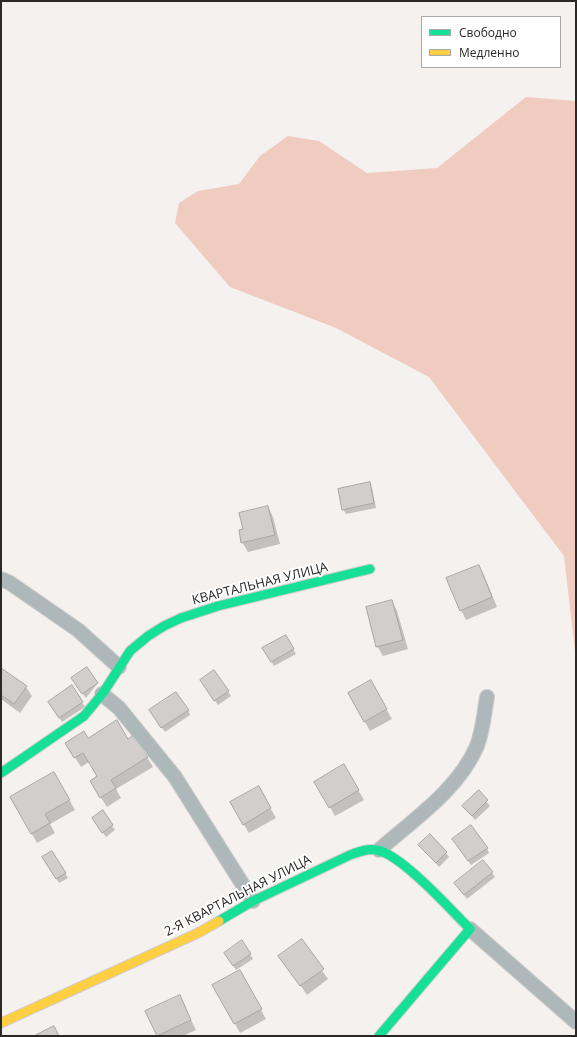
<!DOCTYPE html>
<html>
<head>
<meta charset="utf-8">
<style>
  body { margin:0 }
  #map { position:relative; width:577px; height:1037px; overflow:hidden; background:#f4f1ef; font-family:"Open Sans",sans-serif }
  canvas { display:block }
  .frame { position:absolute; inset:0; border:2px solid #2b2928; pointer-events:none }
  .legend { position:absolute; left:421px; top:16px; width:140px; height:52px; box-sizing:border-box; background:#fff; border:1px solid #aaa9a9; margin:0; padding:5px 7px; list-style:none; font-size:12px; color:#2b2928 }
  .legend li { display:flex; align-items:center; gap:8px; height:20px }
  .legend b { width:20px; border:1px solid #aaa9a9 }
</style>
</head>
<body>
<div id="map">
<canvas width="577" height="1037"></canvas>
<div class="frame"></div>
<ul class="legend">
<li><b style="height:5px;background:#16e098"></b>Свободно</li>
<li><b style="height:5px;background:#ffcf43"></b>Медленно</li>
</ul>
</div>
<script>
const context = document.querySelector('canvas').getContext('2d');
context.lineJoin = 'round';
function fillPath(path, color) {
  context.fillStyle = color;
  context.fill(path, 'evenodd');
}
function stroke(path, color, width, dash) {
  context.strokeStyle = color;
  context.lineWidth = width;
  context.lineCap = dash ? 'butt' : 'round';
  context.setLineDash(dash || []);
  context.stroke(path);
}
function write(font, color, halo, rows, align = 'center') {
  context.font = font + ' "Open Sans",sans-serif';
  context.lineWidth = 4;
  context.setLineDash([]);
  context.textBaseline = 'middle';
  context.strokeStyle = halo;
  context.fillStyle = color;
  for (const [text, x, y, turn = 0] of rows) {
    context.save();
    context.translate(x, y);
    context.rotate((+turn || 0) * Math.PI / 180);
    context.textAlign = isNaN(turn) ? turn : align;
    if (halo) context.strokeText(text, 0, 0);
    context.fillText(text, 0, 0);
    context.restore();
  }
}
fillPath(new Path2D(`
  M526,97L576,101V660L564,556L429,377L336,328L230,287L175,223L179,203L198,191L239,184L260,156L288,136L319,141L367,173L437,168Z`), '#efccbf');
fillPath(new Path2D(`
  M369,483L372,488L376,508L346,514L343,509Z
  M268,507L273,517L280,544L248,552L242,542Z
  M478,566L484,575L497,607L466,620L461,610Z
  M392,601L397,611L408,649L383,656L377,646Z
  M285,636L296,654L274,666L264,648Z
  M1,669L26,687L32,696L20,713L1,699Z
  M214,671L231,696L218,705L204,684Z
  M370,681L392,719L370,731L349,693Z
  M75,683L97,684L86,698Z
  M71,687L85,707L62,722L52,706Z
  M188,710L190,715L165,732L153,715Z
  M88,740H128L147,757L153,767L116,789L121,798L107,807L96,790L98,776L89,762L81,767L66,743Z
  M344,766L364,800L335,816L316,782Z
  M54,773L75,810L50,824L55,833L37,843L11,797Z
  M258,787L276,818L249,833L231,803Z
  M478,791L490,806L475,820L463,806Z
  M102,812L115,830L106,837L96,823Z
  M456,844L487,848L489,853L471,865Z
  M420,845L446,853L449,857L439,867Z
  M52,852L68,878L59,883L46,862Z
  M492,873L495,877L467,899L458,887Z
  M301,941L328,979L307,995L280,956Z
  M250,954L253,959L236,970L228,957Z
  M239,971L266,1019L240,1033L214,986Z
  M180,997L196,1030L183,1036H158L146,1012Z`), '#0003');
const building = new Path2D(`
  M370,482L374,503L342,510L338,489Z
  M268,506L275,535L241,543L239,530L243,529L239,513Z
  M479,565L492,597L460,611L446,578Z
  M392,600L403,640L376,647L366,607Z
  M286,635L294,649L271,662L262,648Z
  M87,667L98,683L82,694L71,678Z
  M1,668L27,686L14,704L1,695Z
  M214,670L229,691L214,701L200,680Z
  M371,680L387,709L364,722L348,693Z
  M72,685L83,702L59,718L48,702Z
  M176,692L189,710L161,728L149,710Z
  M117,720L128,739L134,735L148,757L111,780L116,788L100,798L90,781L97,776L83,753L74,758L65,743L84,731L88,738Z
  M344,764L359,790L329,808L314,782Z
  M54,772L70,800L45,814L50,823L31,834L10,797Z
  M259,786L271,808L243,825L230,802Z
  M479,790L488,800L472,816L462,806Z
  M103,810L113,825L102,833L92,818Z
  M471,825L488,848L468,861L452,839Z
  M430,834L447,852L436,863L418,845Z
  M52,851L66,873L56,879L42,857Z
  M483,860L493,872L464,895L454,883Z
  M302,939L324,969L300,986L278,956Z
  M242,940L251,954L233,966L224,953Z
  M240,970L262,1009L234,1024L212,985Z
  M180,995L191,1020L157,1036L145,1011Z
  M54,1026L59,1036H34Z`);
fillPath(building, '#d1cecd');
stroke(building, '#a8a6a5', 1);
const lane = new Path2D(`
  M1,579L10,583L78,630L119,667
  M102,694L119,708L175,777L253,901
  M379,850C414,819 458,790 477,746C483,730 484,714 487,697
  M470,929L576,1022`);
const fast = new Path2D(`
  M1,773L84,716L103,693L130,651L148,636L164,626L181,618L218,606L370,569
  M219,921L253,901L350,855C358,852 368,848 377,850C402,855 451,910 470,929L379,1036`);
const slow = new Path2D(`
  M1,1023L198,933L219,921`);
stroke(lane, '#cfcdcc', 16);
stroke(fast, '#cfcdcc', 11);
stroke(slow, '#cfcdcc', 11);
stroke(lane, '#aeb8ba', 14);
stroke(fast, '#16e098', 9);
stroke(slow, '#ffcf43', 9);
write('13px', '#2b2928', '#fff', [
  ["КВАРТАЛЬНАЯ УЛИЦА",260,584,-14],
  ["2-Я КВАРТАЛЬНАЯ УЛИЦА",238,896,-27]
]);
</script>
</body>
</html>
